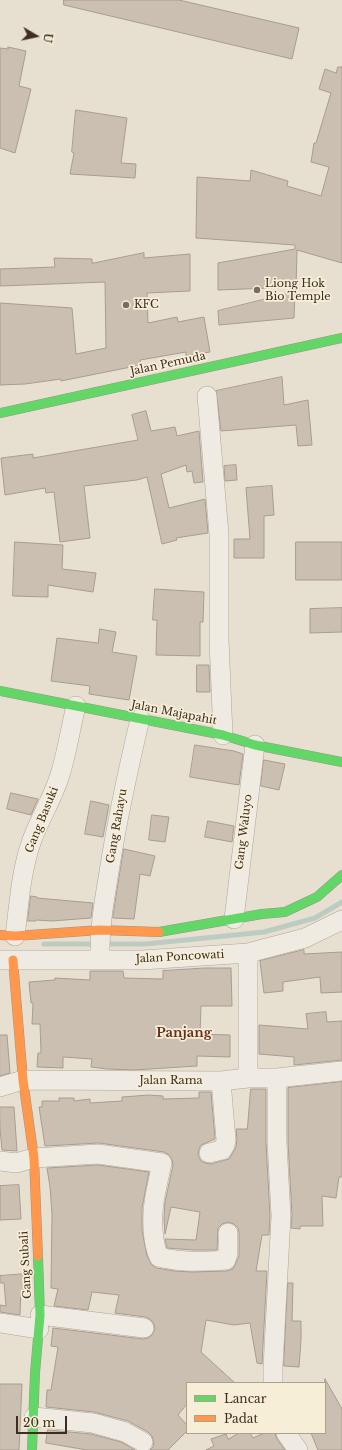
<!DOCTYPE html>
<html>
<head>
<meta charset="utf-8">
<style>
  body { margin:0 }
  #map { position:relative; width:342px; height:1450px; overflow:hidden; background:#e7e0d1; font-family:"Libre Baskerville",serif }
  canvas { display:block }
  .legend { position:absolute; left:186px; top:1382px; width:140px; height:52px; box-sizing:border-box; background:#f7eed8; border:1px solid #ada18e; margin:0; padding:5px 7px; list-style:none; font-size:12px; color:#3d2e20 }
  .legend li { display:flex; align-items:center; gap:8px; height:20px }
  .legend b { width:20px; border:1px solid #ada18e }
  .north { position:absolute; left:16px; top:16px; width:40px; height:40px; -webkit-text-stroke:3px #f7eed8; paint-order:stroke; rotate:99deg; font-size:11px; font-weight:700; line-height:16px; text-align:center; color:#3d2e20 }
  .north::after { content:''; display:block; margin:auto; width:14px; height:18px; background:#3d2e20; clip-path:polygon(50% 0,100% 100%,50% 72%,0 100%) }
  .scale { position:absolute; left:16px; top:1416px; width:51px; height:18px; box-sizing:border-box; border:2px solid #3d2e20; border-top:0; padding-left:5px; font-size:12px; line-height:14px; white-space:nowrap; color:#3d2e20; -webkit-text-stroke:3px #f7eed8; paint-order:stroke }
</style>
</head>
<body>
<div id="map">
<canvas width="342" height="1450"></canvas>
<ul class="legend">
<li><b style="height:5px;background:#63d668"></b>Lancar</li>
<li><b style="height:5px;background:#ff974d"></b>Padat</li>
</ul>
<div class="north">U</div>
<div class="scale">20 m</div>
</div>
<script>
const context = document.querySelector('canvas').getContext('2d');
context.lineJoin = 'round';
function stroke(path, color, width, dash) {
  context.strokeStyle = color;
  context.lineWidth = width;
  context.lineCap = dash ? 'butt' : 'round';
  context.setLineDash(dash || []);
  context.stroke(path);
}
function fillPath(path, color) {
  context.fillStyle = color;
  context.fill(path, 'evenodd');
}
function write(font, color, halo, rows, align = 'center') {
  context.font = font + ' "Libre Baskerville",serif';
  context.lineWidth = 3.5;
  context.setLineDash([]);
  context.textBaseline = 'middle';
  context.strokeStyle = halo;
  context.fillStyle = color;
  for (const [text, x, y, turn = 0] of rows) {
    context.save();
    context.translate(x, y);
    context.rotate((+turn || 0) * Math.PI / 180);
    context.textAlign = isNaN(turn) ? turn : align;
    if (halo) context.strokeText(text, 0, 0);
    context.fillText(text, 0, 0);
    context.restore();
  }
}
stroke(new Path2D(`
  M44,944H96
  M104,944H146L264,932L315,918L342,902`), '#bcccc2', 5);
const building = new Path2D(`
  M64,0H179L299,28L292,59L64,5Z
  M8,47L26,51L19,86L31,89L15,153L0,148V48L8,49Z
  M338,67H342V263L297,250L296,287L218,290V263L295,249V245L196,238L197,177L250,181L251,170L288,181L287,186L321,196L329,167L311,162L314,143H316L331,93L319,89L325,69L336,73Z
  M76,110L127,118L121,163L136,164L135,178L70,174L74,153L72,152Z
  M144,253V258L190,254V291L147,293L148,323L177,317L178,322L204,317L210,352L186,356V352L140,360L141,365L61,381V379L25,384L0,385V303L72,308L76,354L106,348L105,282L0,286V269L55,267L54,258L92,259V263Z
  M295,292L294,318L219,325L218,311Z
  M282,377L284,405L308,400L312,445L298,446L296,425L221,431L216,391Z
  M146,411L151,431L175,427L177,436L199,431L203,482L194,483L192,471L187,472L186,465L161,474L169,508L205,499L208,533L176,538L177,540L162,544L147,477L137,480L84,486L90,538L60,542L54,492L46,493L45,488L5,495L1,458L33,454V458L138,440L132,415Z
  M236,465L237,480L225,481L224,466Z
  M272,486L274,515L264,516V558H234V539H250L246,488Z
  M15,542L63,545L62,569L96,573L93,592L48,585V597L13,596Z
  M296,542H342V580H296Z
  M155,589L204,592L203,622H200V656L156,655L157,620H153Z
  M342,608V632L310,633V609Z
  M100,629L116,632L112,652L137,656L129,700L89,694L90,686L51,681L57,638L98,643Z
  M197,665H209L210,692H197Z
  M195,745L234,751L243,754L239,785L190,777Z
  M264,760L285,764L279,790L261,786Z
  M11,793L38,799L31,815L7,809Z
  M91,801L109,805L103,837L85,834Z
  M152,815L169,817L165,842L149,840Z
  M208,821L234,826L232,842L205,837Z
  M124,849L155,856L150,876L140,874L134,919L113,918Z
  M31,896L37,897V898L93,903L91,918L52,921L36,920V921H28Z
  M304,950V954L342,952V992L321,993L320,977L283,982V991L264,993L260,961Z
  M205,968H231L232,1006H201L200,1034L230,1035V1057L197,1056V1066L134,1070L107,1069L91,1067L92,1059L63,1057V1068L37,1067L38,1053H41L40,1024H32L33,1003H31L29,982L55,980V978L90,980V971H123L124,978L163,979V971Z
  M326,1012L327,1022L342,1021V1060L294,1065V1057L259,1054V1025L308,1029L306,1014Z
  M0,1035H7L10,1073L0,1076Z
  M342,1082V1177H339L336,1198L322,1196L323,1226H300V1229L291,1228L292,1215L288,1142V1088Z
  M251,1089H266V1143L270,1216L269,1235H262L256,1271H267L262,1364L257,1363L250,1323L234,1325L206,1320L201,1352L235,1383H187V1404L178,1415L187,1425V1431L168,1450H150L153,1447L154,1442L152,1436L148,1432L128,1421L94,1412L46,1407L47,1390H51L58,1347L51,1346L53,1328L143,1339L148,1338L152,1335L155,1329L154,1324L151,1320L146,1317L115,1313L119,1295L92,1292L88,1310L54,1306L58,1289L51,1288L52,1214L50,1187L47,1168L98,1165L149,1172L142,1208V1230L147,1256L152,1265L156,1268L174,1271L192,1272L227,1271L233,1269L236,1263L239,1256V1233L238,1228L234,1224L228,1222L222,1224L218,1228L217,1250H193L167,1248L165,1239L196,1240L200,1212L171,1207L165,1234L164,1219L165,1202L173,1165L172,1160L169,1155L164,1152L99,1143L45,1146L39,1107H42V1101H59V1098H74V1101L90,1099V1103L122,1101V1097L149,1095L163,1096V1099L199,1098V1092H211L215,1139L201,1145L199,1149L198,1155L201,1161L205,1163L211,1164L229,1159L236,1147L237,1139L236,1129H247Z
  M0,1107H14L17,1151L2,1150L0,1129Z
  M19,1185L21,1219L0,1220V1186Z
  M26,1274L27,1289L21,1290L20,1315L0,1312V1305L6,1306L4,1283H0V1276Z
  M288,1283H293L292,1321H301V1340L299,1367L284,1366Z
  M325,1379L342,1409V1450H318L311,1433H325Z
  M0,1384H22L19,1450H0Z
  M48,1430L91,1434L121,1442L135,1450H87L46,1443Z
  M239,1433H250L253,1438L264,1433H275L277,1439L285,1450H206L214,1446L211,1439L226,1434L228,1439Z`);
fillPath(building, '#cbbfb2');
stroke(building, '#a89c90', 1);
const street = new Path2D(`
  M207,396L219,534V640L223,735
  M234,919L255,745
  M15,936C19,904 21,870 32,840C40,818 52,799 59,778C67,754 70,730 76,706
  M248,953V1078
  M0,960H142L248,953L305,938L342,920
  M100,960C99,930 104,902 109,872C117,820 128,770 140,719
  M0,1087L23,1080L221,1081L248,1078H277L342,1071
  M209,1153L222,1150L225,1145L226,1140L221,1081
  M0,1161L16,1163L34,1158L98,1154L162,1163C156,1191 150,1210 154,1239C155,1245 156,1251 159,1257C181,1263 204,1262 226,1260L228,1253V1233
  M40,1315L144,1328
  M0,1323L39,1329
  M273,1383V1367L281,1216L277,1142V1078
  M34,1417L93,1423L125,1432L143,1442
  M286,1433L298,1450`);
const fast = new Path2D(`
  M0,413L342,338
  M0,691L223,735L255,745L342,762
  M159,932L262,914L285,912L317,897L342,875
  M32,1450L35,1373L40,1315L38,1256`);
const slow = new Path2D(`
  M0,935L15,936L100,930L159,932
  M13,960L23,1080L34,1158L38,1256`);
stroke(street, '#ada599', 20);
stroke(fast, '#9c958a', 10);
stroke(slow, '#9c958a', 10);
stroke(street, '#efebe3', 19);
stroke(fast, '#63d668', 9);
stroke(slow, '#ff974d', 9);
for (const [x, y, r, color] of [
  [257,290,4,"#786c5e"],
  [126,305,4,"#786c5e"]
]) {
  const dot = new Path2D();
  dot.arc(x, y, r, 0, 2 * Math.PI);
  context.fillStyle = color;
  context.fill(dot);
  stroke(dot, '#f7eed8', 1.5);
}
write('11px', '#3d2e20', '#f7eed8', [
  ["Liong Hok",265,284],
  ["Bio Temple",265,297],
  ["KFC",134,305]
], 'left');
write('11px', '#3d2e20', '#f7eed8', [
  ["Jalan Pemuda",168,364,-12],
  ["Jalan Majapahit",174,713,11],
  ["Gang Basuki",42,820,-68],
  ["Gang Rahayu",117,826,-80],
  ["Gang Waluyo",244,832,-83],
  ["Jalan Poncowati",180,957,-3],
  ["Jalan Rama",171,1081],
  ["Gang Subali",26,1265,-93]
]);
write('bold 13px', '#6b2e1e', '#f7eed8', [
  ["Panjang",184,1033]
]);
</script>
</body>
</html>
